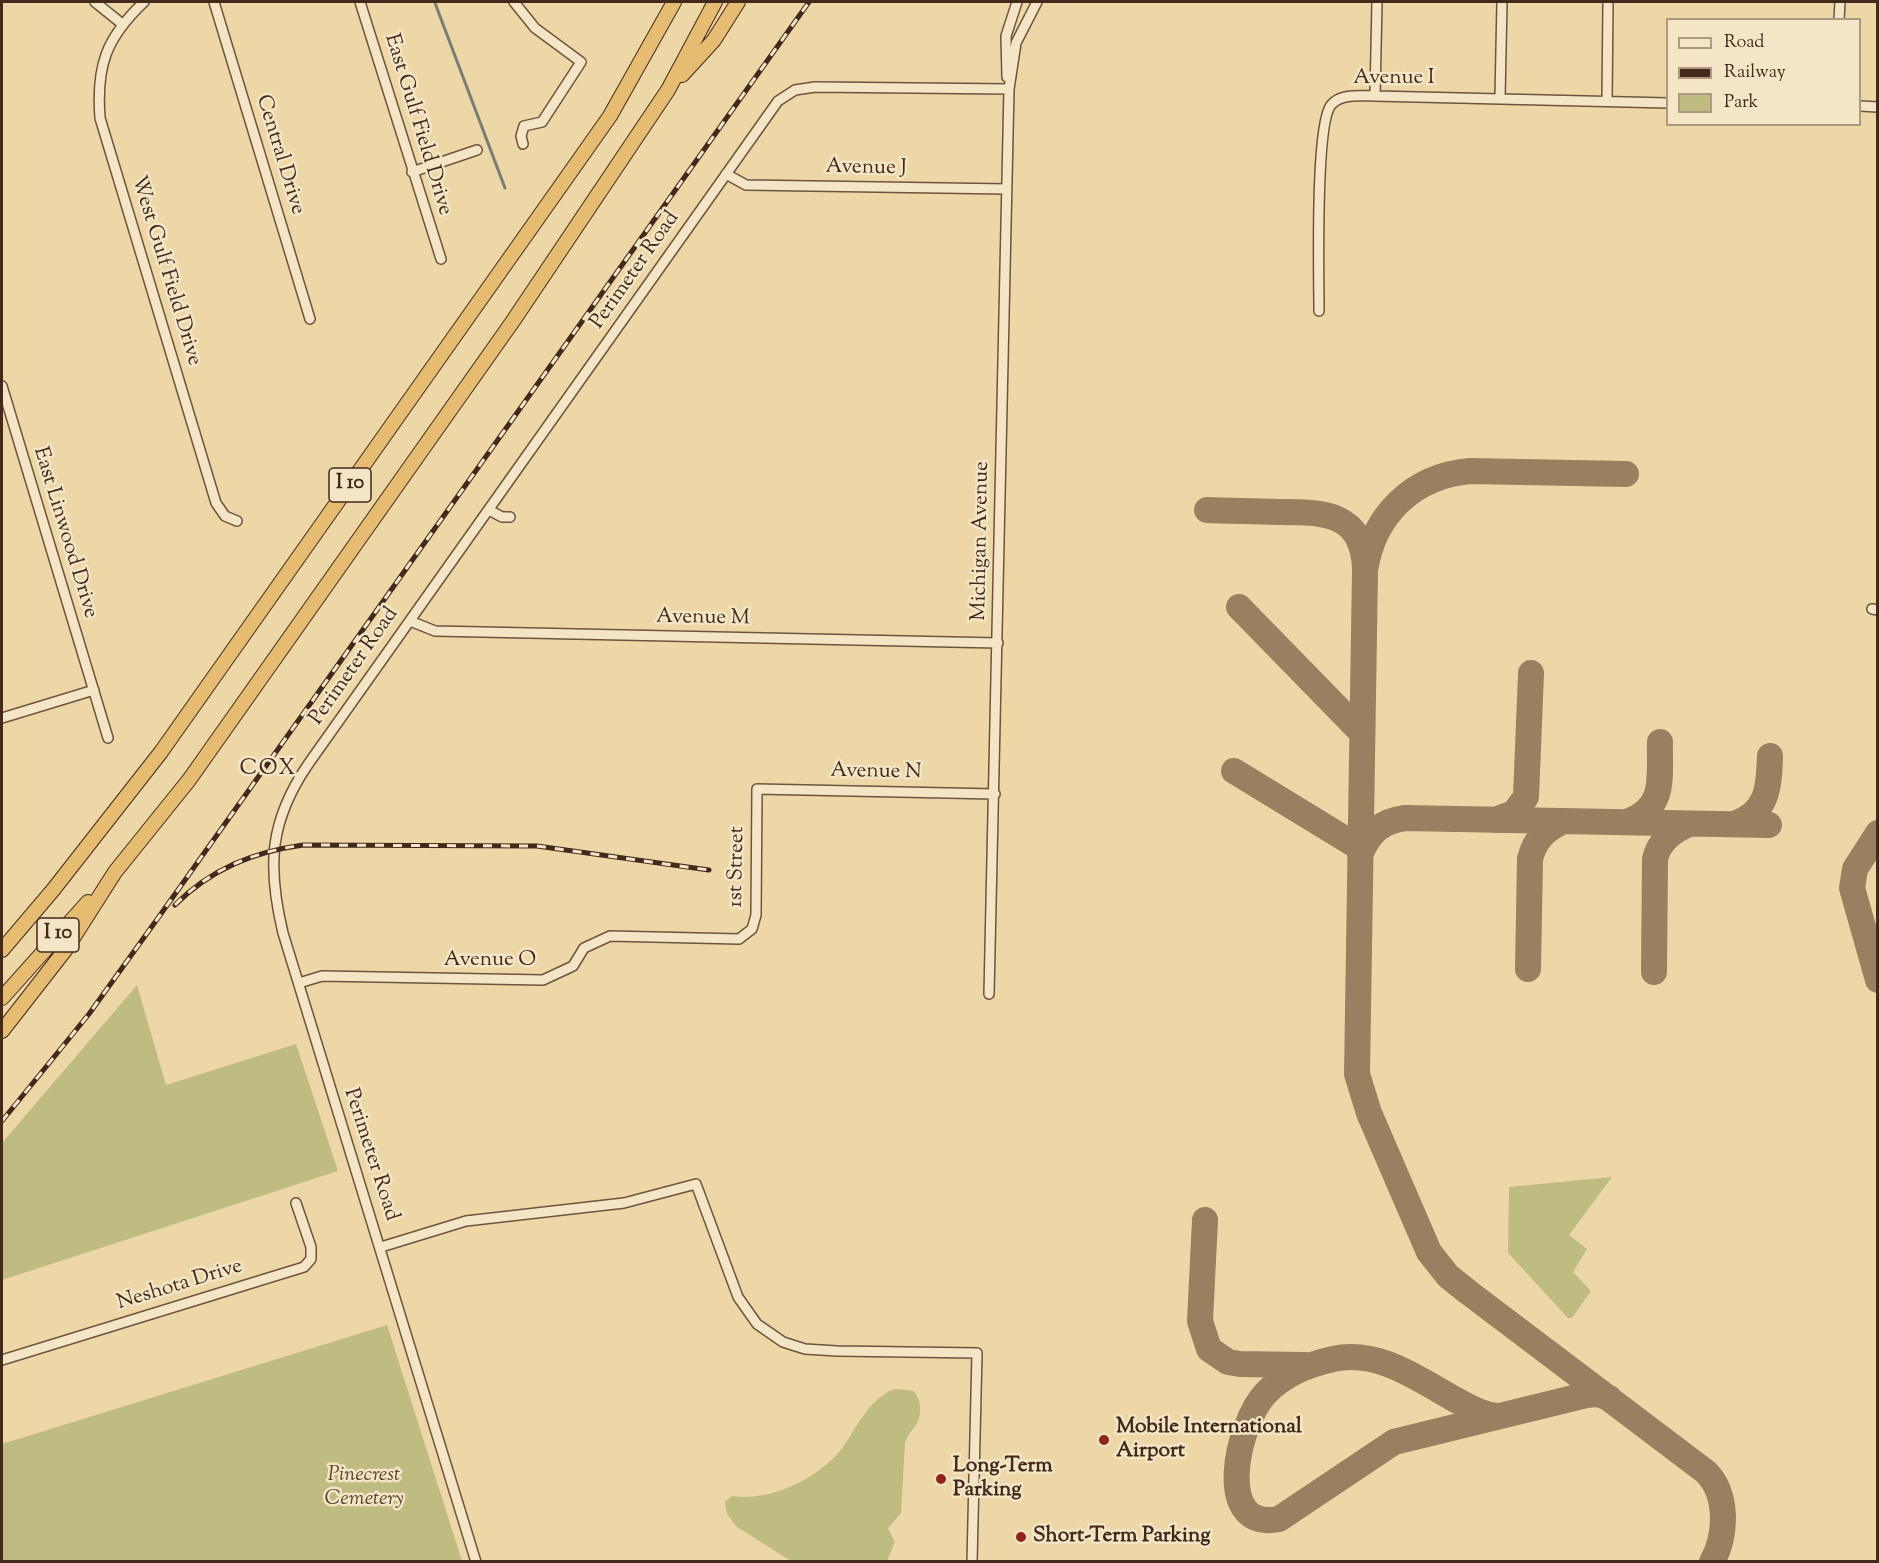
<!DOCTYPE html>
<html>
<head>
<meta charset="utf-8">
<style>
  body { margin:0 }
  #map { position:relative; width:1879px; height:1563px; overflow:hidden; background:#edd7a6; font-family:"Sorts Mill Goudy",serif }
  canvas { display:block }
  .frame { position:absolute; inset:0; border:3px solid #43291b; pointer-events:none }
  .legend { position:absolute; left:1666px; top:18px; width:195px; height:108px; box-sizing:border-box; background:#f3e5c5; border:2px solid #ad9a81; margin:0; padding:8px 10px; list-style:none; font-size:18px; color:#43291b }
  .legend li { display:flex; align-items:center; gap:12px; height:30px }
  .legend b { width:30px; border:2px solid #ad9a81 }
</style>
</head>
<body>
<div id="map">
<canvas width="1879" height="1563"></canvas>
<div class="frame"></div>
<ul class="legend">
<li><b style="height:8px;background:#f3e5c5"></b>Road</li>
<li><b style="height:8px;background:#43291b"></b>Railway</li>
<li><b style="height:16px;background:#bfbc82"></b>Park</li>
</ul>
</div>
<script>
const context = document.querySelector('canvas').getContext('2d');
context.lineJoin = 'round';
function fillPath(path, color) {
  context.fillStyle = color;
  context.fill(path, 'evenodd');
}
function stroke(path, color, width, dash) {
  context.strokeStyle = color;
  context.lineWidth = width;
  context.lineCap = dash ? 'butt' : 'round';
  context.setLineDash(dash || []);
  context.stroke(path);
}
function write(font, color, halo, rows, align = 'center') {
  context.font = font + ' "Sorts Mill Goudy",serif';
  context.lineWidth = 5;
  context.setLineDash([]);
  context.textBaseline = 'middle';
  context.strokeStyle = halo;
  context.fillStyle = color;
  for (const [text, x, y, turn = 0] of rows) {
    context.save();
    context.translate(x, y);
    context.rotate((+turn || 0) * Math.PI / 180);
    context.textAlign = isNaN(turn) ? turn : align;
    if (halo) context.strokeText(text, 0, 0);
    context.fillText(text, 0, 0);
    context.restore();
  }
}
fillPath(new Path2D(`
  M137,985L166,1085L296,1044L338,1171L2,1280V1143Z
  M1612,1177L1569,1235L1587,1249L1573,1272L1591,1291L1572,1318H1568L1508,1253L1509,1187Z
  M387,1325L462,1561H2V1444Z
  M894,1389C899,1390 908,1389 913,1391C921,1396 922,1416 917,1423C912,1431 908,1434 905,1443L901,1513L888,1528L895,1542L887,1561H791L737,1527L727,1514L725,1502L732,1496C768,1502 816,1480 840,1451C857,1429 867,1400 894,1389Z`), '#bfbc82');
stroke(new Path2D(`
  M435,3L505,188`), '#797e75', 3);
stroke(new Path2D(`
  M1626,474L1470,471C1413,476 1373,515 1365,571L1357,1074L1369,1113L1429,1252L1448,1276L1468,1292L1706,1472C1728,1494 1727,1535 1712,1562
  M1207,510C1230,511 1253,511 1277,512C1322,512 1362,511 1365,568
  M1239,607L1362,733
  M1234,771L1360,848
  M1495,820L1514,813L1526,797L1531,673
  M1627,822C1667,808 1659,777 1660,742
  M1734,824C1768,813 1769,787 1770,756
  M1878,833L1855,869L1852,888L1878,980
  M1360,855C1369,833 1381,821 1405,818L1769,825
  M1528,969L1530,859C1535,839 1545,830 1563,821
  M1654,972L1655,859C1659,841 1672,831 1689,824
  M1205,1220L1200,1321L1209,1349L1228,1362L1240,1364L1305,1365
  M1498,1416C1482,1415 1470,1407 1456,1400C1418,1379 1379,1349 1333,1359C1307,1365 1284,1374 1265,1394C1238,1423 1212,1532 1279,1519L1394,1442L1586,1395L1598,1394L1609,1398`), '#988060', 26);
const minor = new Path2D(`
  M95,2L121,23
  M144,2C106,38 96,66 100,118L216,503L225,516L237,521
  M214,2L310,319
  M360,2L441,259
  M514,2L535,28L581,62L542,122L524,126L521,136L523,144
  M1839,20L1840,2
  M1007,77L1006,36L1017,2
  M1375,96L1377,2
  M1500,98L1502,2
  M1607,101L1608,2
  M1860,106L1878,107
  M412,172L477,150
  M726,174L746,185L1007,189
  M1319,311C1319,277 1315,125 1331,105C1341,93 1361,96 1375,96L1668,103
  M2,386L108,738
  M489,510L502,517H510
  M1872,609L1878,610
  M410,621L435,631L998,643
  M2,718L94,690
  M299,983L322,976L543,980L573,966L584,948L610,936L739,939L752,929L756,915L757,789L995,794
  M989,994L1009,89L1016,43L1037,2
  M381,1247L466,1221L624,1203L696,1184L738,1297L757,1324L783,1342L805,1349L837,1351L977,1353L972,1562
  M2,1360L304,1267L311,1259V1247L296,1203
  M476,1562L283,933C267,866 269,821 309,763L778,101L795,90L815,87L1009,89`);
const highway = new Path2D(`
  M682,75L714,40L738,2
  M2,950L53,890L161,752L610,116L674,2
  M2,998L88,902
  M2,1031L66,949L115,872L189,780L513,321L668,90L715,2`);
stroke(minor, '#6e543e', 12);
stroke(highway, '#43291b', 16);
stroke(minor, '#f3e5c5', 9);
stroke(highway, '#e6bc73', 14);
const rail = new Path2D(`
  M175,905C211,869 253,852 303,845L537,846L709,870
  M2,1121L89,1014L158,918L809,2`);
stroke(rail, '#43291b', 5);
stroke(rail, '#f3e5c5', 3, [9]);
for (const [x, y, r, color] of [
  [1104,1440,6,"#8f2418"],
  [941,1479,6,"#8f2418"],
  [1021,1537,6,"#8f2418"]
]) {
  const dot = new Path2D();
  dot.arc(x, y, r, 0, 2 * Math.PI);
  context.fillStyle = color;
  context.fill(dot);
  stroke(dot, '#f3e5c5', 2);
}
for (const [x, y, w] of [
  [350,485,42],
  [58,935,42]
]) {
  const box = new Path2D();
  box.roundRect(x - w / 2, y - 17, w, 34, 4.5);
  context.fillStyle = '#f3e5c5';
  context.fill(box);
  stroke(box, '#43291b', 1.5);
}
write('bold 20px', '#43291b', null, [
  ["I 10",350,485],
  ["I 10",58,935]
]);
write('21px', '#43291b', '#f3e5c5', [
  ["Avenue I",1394,79],
  ["East Gulf Field Drive",417,125,73],
  ["Central Drive",279,155,73],
  ["Avenue J",866,169,1],
  ["West Gulf Field Drive",165,271,73],
  ["Perimeter Road",636,271,-55],
  ["East Linwood Drive",64,533,73],
  ["Michigan Avenue",982,541,-89],
  ["Avenue M",703,619,1],
  ["Perimeter Road",355,667,-55],
  ["Avenue N",876,773,1],
  ["1st Street",738,867,-89],
  ["Avenue O",490,961],
  ["Perimeter Road",370,1155,72],
  ["Neshota Drive",180,1286,-17]
]);
write('bold 21px', '#43291b', '#f3e5c5', [
  ["Mobile International",1116,1428],
  ["Airport",1116,1452],
  ["Long-Term",953,1467],
  ["Parking",953,1491],
  ["Short-Term Parking",1033,1537]
], 'left');
write('italic 21px', '#5c4630', '#f3e5c5', [
  ["Pinecrest",364,1476],
  ["Cemetery",364,1500]
]);
context.letterSpacing = '1.5px';
write('22px', '#43291b', '#f3e5c5', [
  ["COX",268,770]
]);
context.letterSpacing = '0px';
</script>
</body>
</html>
